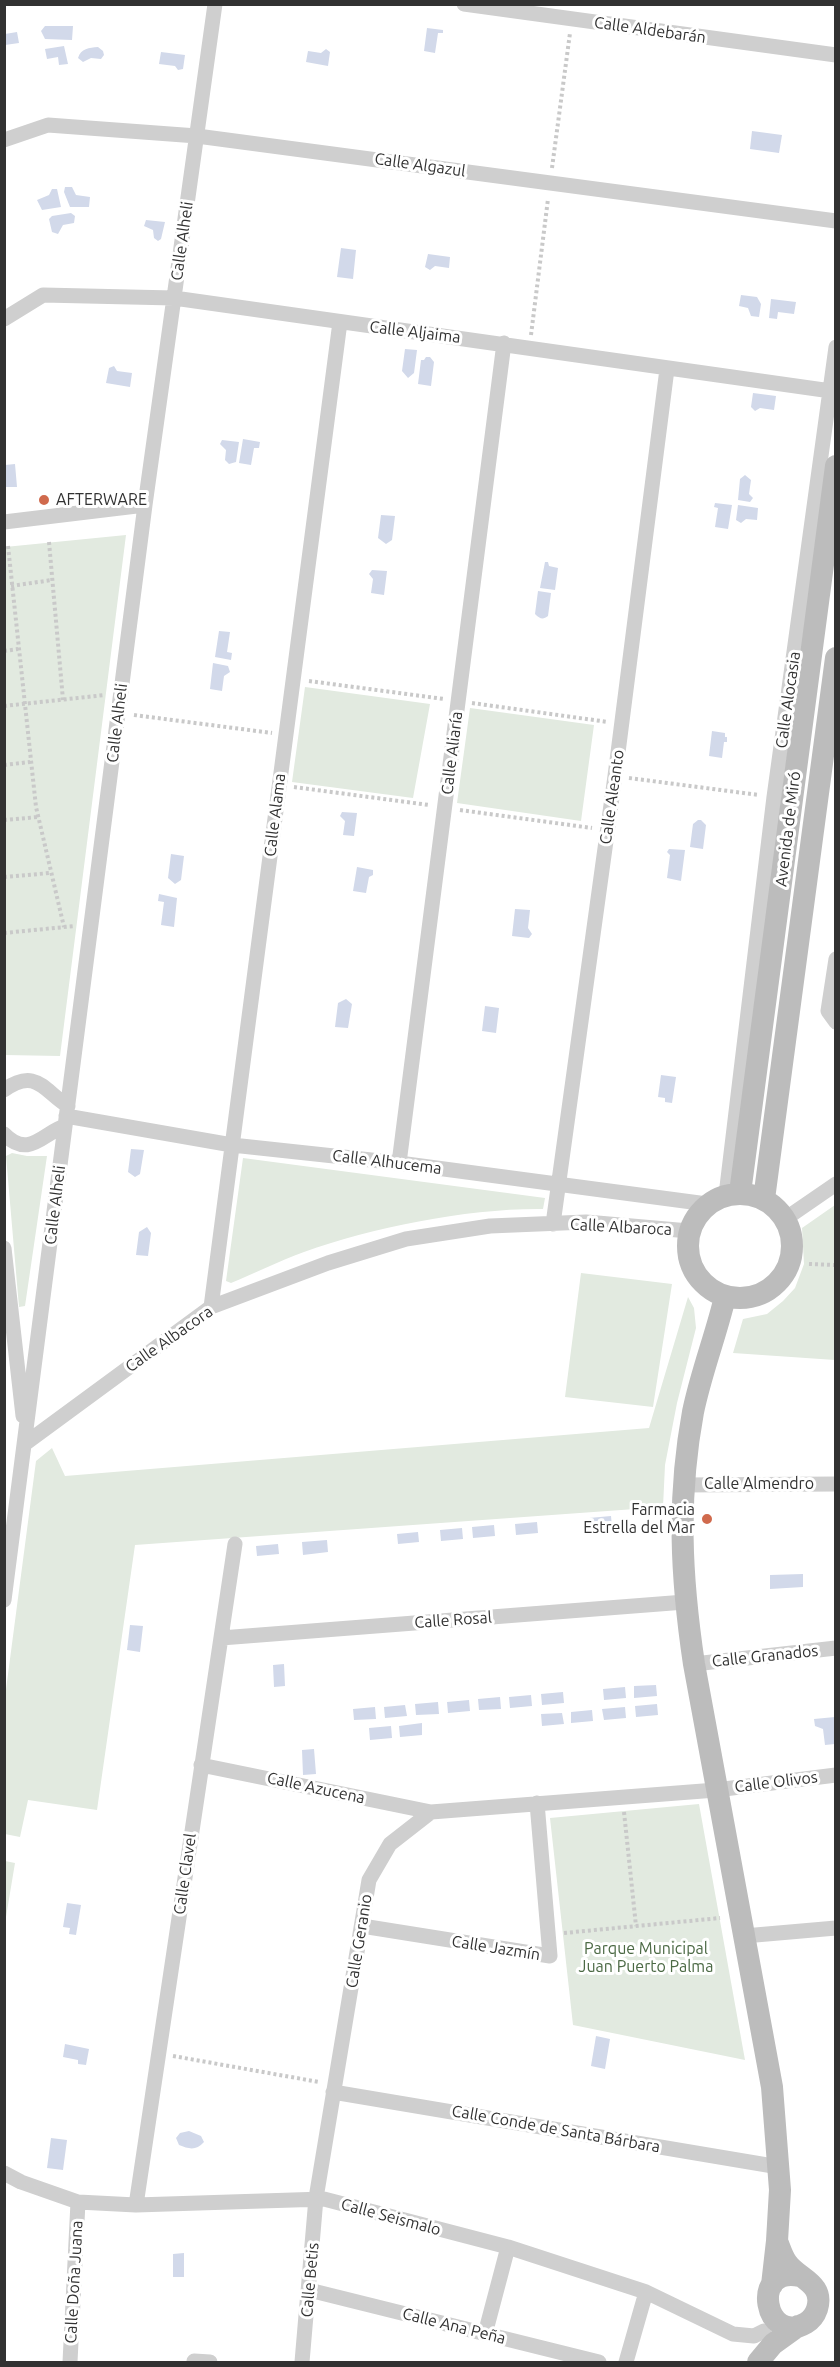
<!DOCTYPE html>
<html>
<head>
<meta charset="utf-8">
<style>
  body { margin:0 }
  #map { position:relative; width:840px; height:2367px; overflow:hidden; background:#fff; font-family:Ubuntu,sans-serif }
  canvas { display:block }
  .frame { position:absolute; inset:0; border:6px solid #323232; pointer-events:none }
</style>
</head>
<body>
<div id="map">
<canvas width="840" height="2367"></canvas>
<div class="frame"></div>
</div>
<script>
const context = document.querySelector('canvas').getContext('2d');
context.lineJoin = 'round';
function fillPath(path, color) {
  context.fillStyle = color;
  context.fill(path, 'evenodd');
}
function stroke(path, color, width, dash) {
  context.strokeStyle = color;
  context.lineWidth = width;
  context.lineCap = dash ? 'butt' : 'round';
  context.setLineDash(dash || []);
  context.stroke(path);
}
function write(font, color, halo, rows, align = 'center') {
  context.font = font + ' Ubuntu,sans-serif';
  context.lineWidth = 6;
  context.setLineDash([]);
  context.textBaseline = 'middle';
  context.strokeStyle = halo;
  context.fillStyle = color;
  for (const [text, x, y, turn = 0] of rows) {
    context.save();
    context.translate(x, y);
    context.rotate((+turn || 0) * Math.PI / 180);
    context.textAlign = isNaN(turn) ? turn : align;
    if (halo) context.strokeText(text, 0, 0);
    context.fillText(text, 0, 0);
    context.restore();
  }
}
fillPath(new Path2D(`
  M126,535L60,1056L5,1055V547Z
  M305,687L430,704L413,798L292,782Z
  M470,708L594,725L581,821L457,803Z
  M12,1153L27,1156H47L25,1306L19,1307L6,1156Z
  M243,1158L545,1198L543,1209C470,1208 373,1227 304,1252C279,1261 255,1273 231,1283L226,1281Z
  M835,1205V1360L733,1353L743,1319L767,1314L783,1301L795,1288L804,1264L802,1228Z
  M581,1273L672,1284L653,1407L565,1397Z
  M688,1297L694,1308L696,1328L677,1403L665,1465L663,1507L135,1545L97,1810L28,1800L20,1837L5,1834V1697L36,1461L52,1448L65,1476L649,1428Z
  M699,1804L745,2060L573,2025L550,1818Z
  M5,1861L15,1863L5,1923L4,1861Z`), '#e2eae0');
fillPath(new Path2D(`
  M45,26H73L72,40L45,39L41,31Z
  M427,28L443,30V33H438L435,53L424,51Z
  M17,32L19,43L5,45V34Z
  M64,46L68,64L59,65L58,57L47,59L45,49Z
  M98,47L103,51L104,55L101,59L91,58L83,62L78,58C81,48 89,48 98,47Z
  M326,49L330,52L328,66L306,62L308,51L321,53Z
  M161,52L185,55L183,69L178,70L175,66L159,64Z
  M752,131L782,135L779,153L750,149Z
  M65,187H72L76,195L90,197L89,207H70L64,192Z
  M52,189H57L61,207L42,210L37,200L49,195Z
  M71,213L75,216L74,223L63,225L58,234L52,232L49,219L52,216Z
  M146,220L165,222L161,239L158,241L154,238L153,230L144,226Z
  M341,248L356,250L353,279L337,277Z
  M428,254L450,257L449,268L435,266L430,270L425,267Z
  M741,295L757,297L761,304L759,317L751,316L748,308L739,306Z
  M771,299L796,302L794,314L778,312L777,319L769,318Z
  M405,349L417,350L414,373L408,378L402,371Z
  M426,357H430L434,362L431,386L418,384L421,360H424Z
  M114,366L117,371L132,373L130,387L106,383L109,368Z
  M753,393L776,396L774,410L760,408L755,411L751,407Z
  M243,439L260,442L259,448H254L251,465L239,463Z
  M222,440L239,442L236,462L229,464L225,460L226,450L220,444Z
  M15,464L17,487H6L5,465Z
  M745,475L751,480L749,494L753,498L750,502L738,500L740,479Z
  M715,503L732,505L728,529L715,527L718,508L714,507Z
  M738,505L758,508L757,520L746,519L741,523L736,520Z
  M381,515L395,516L392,540L386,544L378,538Z
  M545,562H548L549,566L558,568L555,590L540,588Z
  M372,570L387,571L384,595L371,593L373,579L369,574Z
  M538,591L551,593L548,616C543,620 540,619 535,614Z
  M219,631L230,632L227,652L232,653L231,660L215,657Z
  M213,663L228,666L230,672L224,676L222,691L210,689Z
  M712,731L725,733V737H727V742H724L722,758L709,756Z
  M342,812L357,813L354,836L343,835L345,821L340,816Z
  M698,820H701L706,825L703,849L690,847L693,824Z
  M669,849L685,850L681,881L667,878L670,855L667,852Z
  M171,854L184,856L181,880L175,884L168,878Z
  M357,867L373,870V875L369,877L366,893L353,891Z
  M159,894L177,898L174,927L161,925L164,902L158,901Z
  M515,909L530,910L528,928L532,934L529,938L512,936Z
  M346,999L352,1004L348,1028L335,1027L338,1003Z
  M485,1006L499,1008L496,1033L482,1031Z
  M661,1075L676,1077L672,1103L665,1102V1098L658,1097Z
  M131,1149L144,1150L140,1174L135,1177L128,1172Z
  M147,1227L151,1233L148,1256L136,1255L139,1232Z
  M611,1516L612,1527L590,1529L589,1518Z
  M537,1522L538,1533L516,1535L515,1524Z
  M494,1525L495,1536L473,1538L472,1527Z
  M462,1528L463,1539L441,1541L440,1530Z
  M418,1532L419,1542L398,1544L397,1534Z
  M327,1540L328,1552L303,1555L302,1542Z
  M278,1544L279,1554L257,1556L256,1546Z
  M803,1574V1587L770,1589V1575Z
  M130,1625L143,1626L140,1652L127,1650Z
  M284,1664L285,1686L274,1687L273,1665Z
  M656,1685L657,1696L634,1698V1686Z
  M625,1687L626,1698L604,1700L603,1689Z
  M563,1692L564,1703L542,1705L541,1694Z
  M531,1695L532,1706L510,1708L509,1697Z
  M500,1697L501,1709L479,1710L478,1699Z
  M469,1700L470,1711L448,1713L447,1702Z
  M438,1702L439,1714L416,1715L415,1704Z
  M657,1704L658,1715L636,1717L635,1706Z
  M405,1705L407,1716L385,1718L384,1707Z
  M375,1707L376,1719L354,1720L353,1709Z
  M625,1707L626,1718L604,1720L602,1709Z
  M592,1710L593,1721L571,1723V1712Z
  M562,1713L564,1724L542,1726L541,1714Z
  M835,1717V1744L825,1745L823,1729L815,1726L814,1719Z
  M422,1723V1735L400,1737L399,1726Z
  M391,1726L392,1738L370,1740L369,1728Z
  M314,1749L316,1774L303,1775L302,1750Z
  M67,1903L81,1905L76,1935L69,1934L70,1928L63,1927Z
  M596,2036L610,2039L605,2069L591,2066Z
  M65,2044L89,2049L86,2065L78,2064V2060L63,2057Z
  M189,2131L201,2136L204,2142C196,2151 189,2149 179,2145L176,2138L180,2133Z
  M51,2138L67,2140L63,2170L47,2168Z
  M184,2253V2277H173V2254Z`), '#d2d9ea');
stroke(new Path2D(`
  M552,168L570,33
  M531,335L548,199
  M49,542L63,700
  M8,546L36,807L64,927
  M11,586L52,580
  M4,651L18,649
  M309,681L444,699
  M472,703L608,722
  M4,706L105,695
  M134,715L272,733
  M4,765L30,762
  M629,778L759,795
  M294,787L429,805
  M460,810L592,828
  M4,820L38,817
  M4,877L50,873
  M4,933L75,926
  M809,1264L836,1265
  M624,1812L636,1926
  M564,1933L720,1918
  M173,2056L319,2082`), '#c9c9c9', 4, [3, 3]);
stroke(new Path2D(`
  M464,4L836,55
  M4,140L48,125L197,136L836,221
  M4,319L43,295L174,298L831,391
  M4,522L145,505
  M836,959L828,1011L836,1022
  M4,1090C36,1067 44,1091 68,1106
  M66,1116L232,1145L399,1163L707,1204
  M4,1134C29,1160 44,1132 65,1126
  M399,1163L504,343
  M726,1195L774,797L836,347
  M785,1219L836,1184
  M553,1224L615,776L667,369
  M4,1248L23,1416
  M211,1307L340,322
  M26,1443L211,1307L328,1263L406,1239L490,1226L586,1222L689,1231
  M683,1485L836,1484
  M4,1600L145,505L215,4
  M221,1638L685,1602
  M694,1664L836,1648
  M201,1765L431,1812
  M362,1926L550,1956L537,1803
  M744,1936L836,1928
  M333,2092L779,2167
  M4,2173L21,2182L78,2202L136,2205L324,2199L508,2247L646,2292L733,2334L754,2336L764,2331
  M136,2205L235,1544
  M309,2290L599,2362
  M485,2334L508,2247
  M194,2361L210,2362
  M70,2362L78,2202
  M302,2362L316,2198L369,1880L390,1844L431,1812L716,1790L836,1775
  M626,2362L646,2292`), '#cfcfcf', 15);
stroke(new Path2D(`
  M740,1193L836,466
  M688 1246a52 52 0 1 1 104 0a52 52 0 1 1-104 0Z
  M764,1199L836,658
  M725,1297C716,1335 701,1373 693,1412C677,1499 681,1577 694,1664L772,2087L780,2190L777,2241L772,2285
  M777,2241C780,2248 782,2256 787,2263C798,2279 825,2283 817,2309C815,2315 811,2320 806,2323C765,2347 749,2265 800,2276
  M758,2362L773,2344L798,2326`), '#bcbcbc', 22);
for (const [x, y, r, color] of [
  [44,500,6,"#d06a4d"],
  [707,1519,6,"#d06a4d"]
]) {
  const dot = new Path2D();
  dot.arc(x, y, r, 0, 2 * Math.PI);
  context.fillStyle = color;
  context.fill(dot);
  stroke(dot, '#fff', 2);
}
write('16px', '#323232', '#fff', [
  ["Calle Aldebarán",650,30,8],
  ["Calle Algazul",420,165,8],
  ["Calle Alheli",182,241,-82],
  ["Calle Aljaima",415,332,7],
  ["Calle Alocasia",788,700,-82],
  ["Calle Alheli",117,723,-83],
  ["Calle Aliaría",452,753,-83],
  ["Calle Aleanto",612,797,-82],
  ["Calle Alama",275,815,-83],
  ["Avenida de Miró",788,829,-83],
  ["Calle Alhucema",387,1162,7],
  ["Calle Alheli",55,1205,-83],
  ["Calle Albaroca",621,1227,3],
  ["Calle Albacora",169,1339,-35],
  ["Calle Almendro",759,1484],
  ["Calle Rosal",453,1620,-4],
  ["Calle Granados",765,1656,-6],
  ["Calle Olivos",776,1782,-7],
  ["Calle Azucena",316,1788,12],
  ["Calle Clavel",185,1874,-82],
  ["Calle Geranio",359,1941,-81],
  ["Calle Jazmín",496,1948,9],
  ["Calle Conde de Santa Bárbara",556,2129,10],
  ["Calle Seismalo",391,2217,15],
  ["Calle Betis",310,2280,-85],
  ["Calle Doña Juana",74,2282,-87],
  ["Calle Ana Peña",454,2326,14]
]);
write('16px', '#323232', '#fff', [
  ["AFTERWARE",56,500],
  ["Farmacia",695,1510,"right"],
  ["Estrella del Mar",695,1528,"right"]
], 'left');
write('16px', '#4b6944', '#fff', [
  ["Parque Municipal",646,1949],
  ["Juan Puerto Palma",646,1967]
]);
</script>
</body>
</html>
